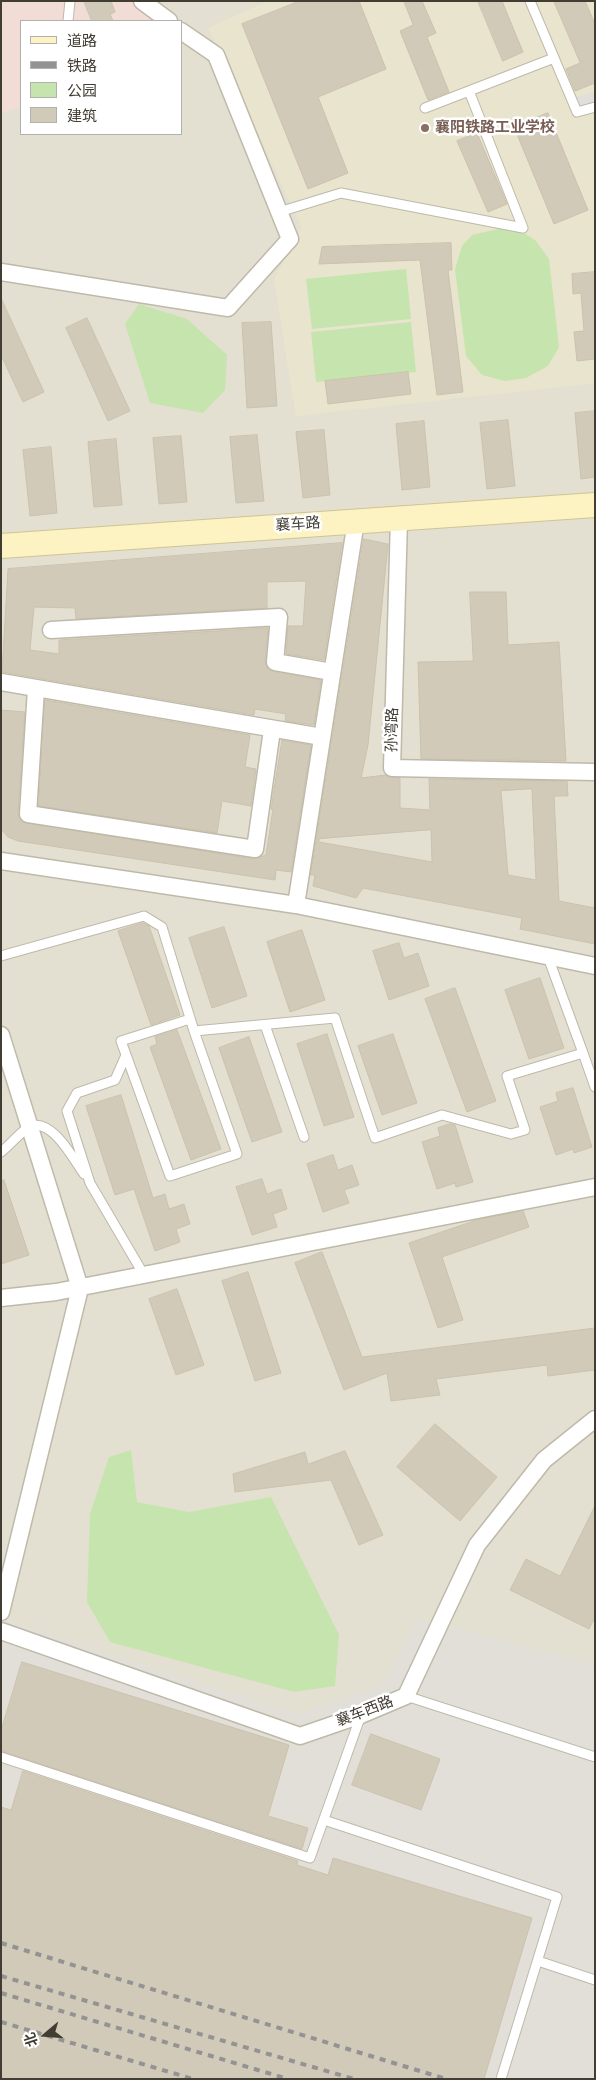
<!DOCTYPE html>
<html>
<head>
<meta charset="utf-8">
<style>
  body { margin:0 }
  #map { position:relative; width:596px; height:2080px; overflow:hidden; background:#f0ede3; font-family:Roboto,"Noto Sans SC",sans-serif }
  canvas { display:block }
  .frame { position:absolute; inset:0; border:2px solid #423d33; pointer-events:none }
  .legend { position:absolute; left:20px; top:20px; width:162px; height:115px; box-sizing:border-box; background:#fff; border:1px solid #b3b1ad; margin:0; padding:6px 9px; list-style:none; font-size:15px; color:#423d33 }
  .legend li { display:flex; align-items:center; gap:10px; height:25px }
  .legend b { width:25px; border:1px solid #b3b1ad }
  .north { position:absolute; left:20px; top:2010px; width:50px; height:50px; -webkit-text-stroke:4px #fff; paint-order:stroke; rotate:252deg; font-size:14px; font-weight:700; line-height:20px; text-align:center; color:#423d33 }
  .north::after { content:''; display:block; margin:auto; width:18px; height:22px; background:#423d33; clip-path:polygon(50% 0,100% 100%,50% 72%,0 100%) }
</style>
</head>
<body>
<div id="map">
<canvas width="596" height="2080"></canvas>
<div class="frame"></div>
<ul class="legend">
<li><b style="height:6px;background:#fcf2c2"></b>道路</li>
<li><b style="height:6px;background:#939393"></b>铁路</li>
<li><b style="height:14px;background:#c6e4ad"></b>公园</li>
<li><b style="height:14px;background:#d1cab9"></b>建筑</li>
</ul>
<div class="north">北</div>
</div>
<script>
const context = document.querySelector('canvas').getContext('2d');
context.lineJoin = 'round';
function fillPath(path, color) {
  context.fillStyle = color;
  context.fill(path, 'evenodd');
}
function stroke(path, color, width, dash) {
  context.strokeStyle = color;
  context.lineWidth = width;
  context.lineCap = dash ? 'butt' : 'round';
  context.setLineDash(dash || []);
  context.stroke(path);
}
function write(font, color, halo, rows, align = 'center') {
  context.font = font + ' Roboto,"Noto Sans SC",sans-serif';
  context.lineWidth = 5;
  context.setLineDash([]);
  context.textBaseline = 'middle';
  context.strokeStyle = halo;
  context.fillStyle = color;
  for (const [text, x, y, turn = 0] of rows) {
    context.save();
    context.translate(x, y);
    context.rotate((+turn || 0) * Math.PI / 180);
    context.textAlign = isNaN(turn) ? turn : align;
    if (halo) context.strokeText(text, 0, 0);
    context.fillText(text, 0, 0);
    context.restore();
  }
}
fillPath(new Path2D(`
  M1,1H595V2079H1ZM21,21H181V134H21Z`), '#e4e0d1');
fillPath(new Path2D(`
  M418,1618L595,1665V2079H1V1619L299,1714L383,1683Z`), '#e2dfd8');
fillPath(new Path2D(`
  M268,1H595V383L296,416L274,279L302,228L208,28Z`), '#e9e4cd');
fillPath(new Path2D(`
  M1,1H142L169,21H21V106L1,114Z`), '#f1dcd6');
fillPath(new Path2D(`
  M498,229H518L536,241L549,259L559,347L548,366L526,378L505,381L482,375L466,356L455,269L462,246L472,235Z
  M406,269L411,319L312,329L306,279Z
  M139,304L187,319L227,355L225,390L203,413L150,403L125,324Z
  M411,322L416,372L316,382L311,332Z
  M131,1450L137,1502L189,1512L271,1497L339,1635L335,1686L294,1692L110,1642L87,1602L90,1514L109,1457Z`), '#c6e4ad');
fillPath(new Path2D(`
  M595,91V107L577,112L572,99Z`), '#e1dfdb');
const building = new Path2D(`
  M84,1H111L115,12L110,14L113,21H92Z
  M300,1H359L386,69L318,97L348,173L308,189L242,24Z
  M404,1H422L436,33L427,37L449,92L428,100L400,31L413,25Z
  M478,1H502L523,52L503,61Z
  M554,1H585L595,24V83L575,91L566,69L580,63Z
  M548,113L588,210L554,224L514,127Z
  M477,133L507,204L488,212L457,141Z
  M451,243L452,270H448L463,392L437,395L420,260L319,264L322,247Z
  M595,272V359L577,361L574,332L584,331L581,293L573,294L572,274Z
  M1,298L44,392L23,402L1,355Z
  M87,318L130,411L108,421L66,328Z
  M271,322L277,406L247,408L242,323Z
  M408,372L411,394L328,404L325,381Z
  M595,411V477L581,479L575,413Z
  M508,420L515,486L487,489L480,423Z
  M424,421L430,487L402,490L396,424Z
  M324,430L330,495L303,498L296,432Z
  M257,435L264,501L236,503L230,437Z
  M181,436L187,502L159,504L153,438Z
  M116,439L122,505L94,507L88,442Z
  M51,447L57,513L30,516L23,450Z
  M364,539L388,544L368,745L361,778L386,775L400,778V808L430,810L429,779L567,781L568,796H554L559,901L595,908V944L520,929L522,918L363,888L356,898L313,886L315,875H311ZM532,789L536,880L508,875L501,791ZM431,830L432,862L319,842V839Z
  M342,543L324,660L286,654L288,626H303L306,581L267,582V608L76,619L75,608L34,607L30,650L59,654V640L268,628L265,661L268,670L321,680L314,725L285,721L286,714L255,709L254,715L2,672L8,569Z
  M470,592H506L508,645L559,642L566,761L421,759L418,662L473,661Z
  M45,700L250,735L245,767L256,769L251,806L222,801L217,833L39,806Z
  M1,710L25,712L18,813L22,822L253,859L266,855L273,809H271L282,740L311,745L291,872L276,870L275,880L18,841L8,837L1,829Z
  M143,923L149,926L180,1015L151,1025L118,931Z
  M224,927L247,996L212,1008L189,938Z
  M302,930L325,1000L290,1012L267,942Z
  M399,943L404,958L418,953L429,986L389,1000L373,951Z
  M540,978L564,1048L529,1059L505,990Z
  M455,988L496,1101L467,1112L425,999Z
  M177,1030L221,1149L191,1160L150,1047L157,1044L155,1037Z
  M327,1034L354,1117L324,1126L297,1044Z
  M393,1034L417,1103L382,1115L358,1046Z
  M249,1037L282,1132L252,1142L219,1048Z
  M573,1088L592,1147L574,1153L573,1149L556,1155L540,1107L558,1101L556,1093Z
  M121,1095L153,1198L165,1194L169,1209L184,1204L190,1224L176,1229L180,1242L155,1251L134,1189L115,1195L86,1106Z
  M450,1124L455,1125L473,1182L456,1187L455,1183L437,1189L422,1142L440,1136L438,1128Z
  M333,1155L338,1170L352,1165L359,1185L344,1190L349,1203L323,1212L307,1164Z
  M262,1179L267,1194L281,1189L287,1209L273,1214L277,1227L252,1235L236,1187Z
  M1,1180H4L29,1255L1,1264Z
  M523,1211L529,1227L442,1257L463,1320L438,1328L409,1243L477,1220Z
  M322,1252L362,1357L595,1328V1370L548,1376L547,1365L436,1379L440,1395L391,1401L387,1373L344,1390L295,1263Z
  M248,1272L281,1373L255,1381L222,1281Z
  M177,1289L204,1365L176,1375L149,1299Z
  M435,1424L497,1477L460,1521L397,1467Z
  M345,1451L383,1535L359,1545L331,1480L235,1492L233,1474L305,1452L308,1464Z
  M595,1506V1617L589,1629L510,1590L526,1559L560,1576Z
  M22,1662L289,1745L268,1816L308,1828L302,1849L1,1751V1731Z
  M371,1734L440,1759L421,1810L352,1785Z
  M23,1771L298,1861L297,1865L328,1875L333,1858L532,1918L484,2079H1V1807L11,1810Z`);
fillPath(building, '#d1cab9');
stroke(building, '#ccc2ad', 1);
const lane = new Path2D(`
  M530,1L577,112L595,107
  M68,21L70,1
  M469,91L523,228
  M425,108L554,58
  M279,212L341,193L523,228
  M1,956L144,916L162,927L194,1031L335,1018L375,1138L442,1115L511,1134L525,1130L507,1076L583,1053L595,1087
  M548,957L583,1053
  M190,1019L121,1041L170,1176L237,1154L194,1031
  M265,1025L304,1137
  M126,1055L115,1080L77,1093L67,1111L90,1183L144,1275
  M1,1152C9,1146 23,1129 31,1126C53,1119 74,1160 84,1174
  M406,1696L595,1757
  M1,1757L310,1858L361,1715
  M324,1820L557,1897L501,2079
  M538,1961L595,1980`);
const street = new Path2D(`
  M142,1L169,21
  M1,272L228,308L290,239L216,55L181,31
  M399,519L392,768L595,772
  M51,630L279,617L275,662L332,672
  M1,682L322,737
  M36,689L28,814L255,849L272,730
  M1,861L296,905L595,966
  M296,905L356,521
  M1,1035L80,1288L1,1612
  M1,1298L56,1292L595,1187
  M1,1631L300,1736L361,1715L406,1696L477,1545L544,1460L595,1419`);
const secondary = new Path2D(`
  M1,546L595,505`);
stroke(lane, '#beb9a9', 11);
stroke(street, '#beb9a9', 19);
stroke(secondary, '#cfc494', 26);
stroke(lane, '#fff', 9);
stroke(street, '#fff', 16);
stroke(secondary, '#fcf2c2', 24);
stroke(new Path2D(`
  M1,1943L446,2079
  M1,1976L354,2079
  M1,1993L288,2079
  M1,2022L193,2079`), '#939393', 4, [6, 6]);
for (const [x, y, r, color] of [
  [425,128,5,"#8d6e63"]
]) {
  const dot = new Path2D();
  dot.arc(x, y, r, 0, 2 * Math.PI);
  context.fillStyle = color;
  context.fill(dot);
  stroke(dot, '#fff', 2);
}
write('bold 15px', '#785e54', '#fff', [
  ["襄阳铁路工业学校",435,128]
], 'left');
write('15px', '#423d33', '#fff', [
  ["襄车路",298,525,-4],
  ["孙湾路",393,730,-89],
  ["襄车西路",365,1712,-21]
]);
</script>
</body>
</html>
